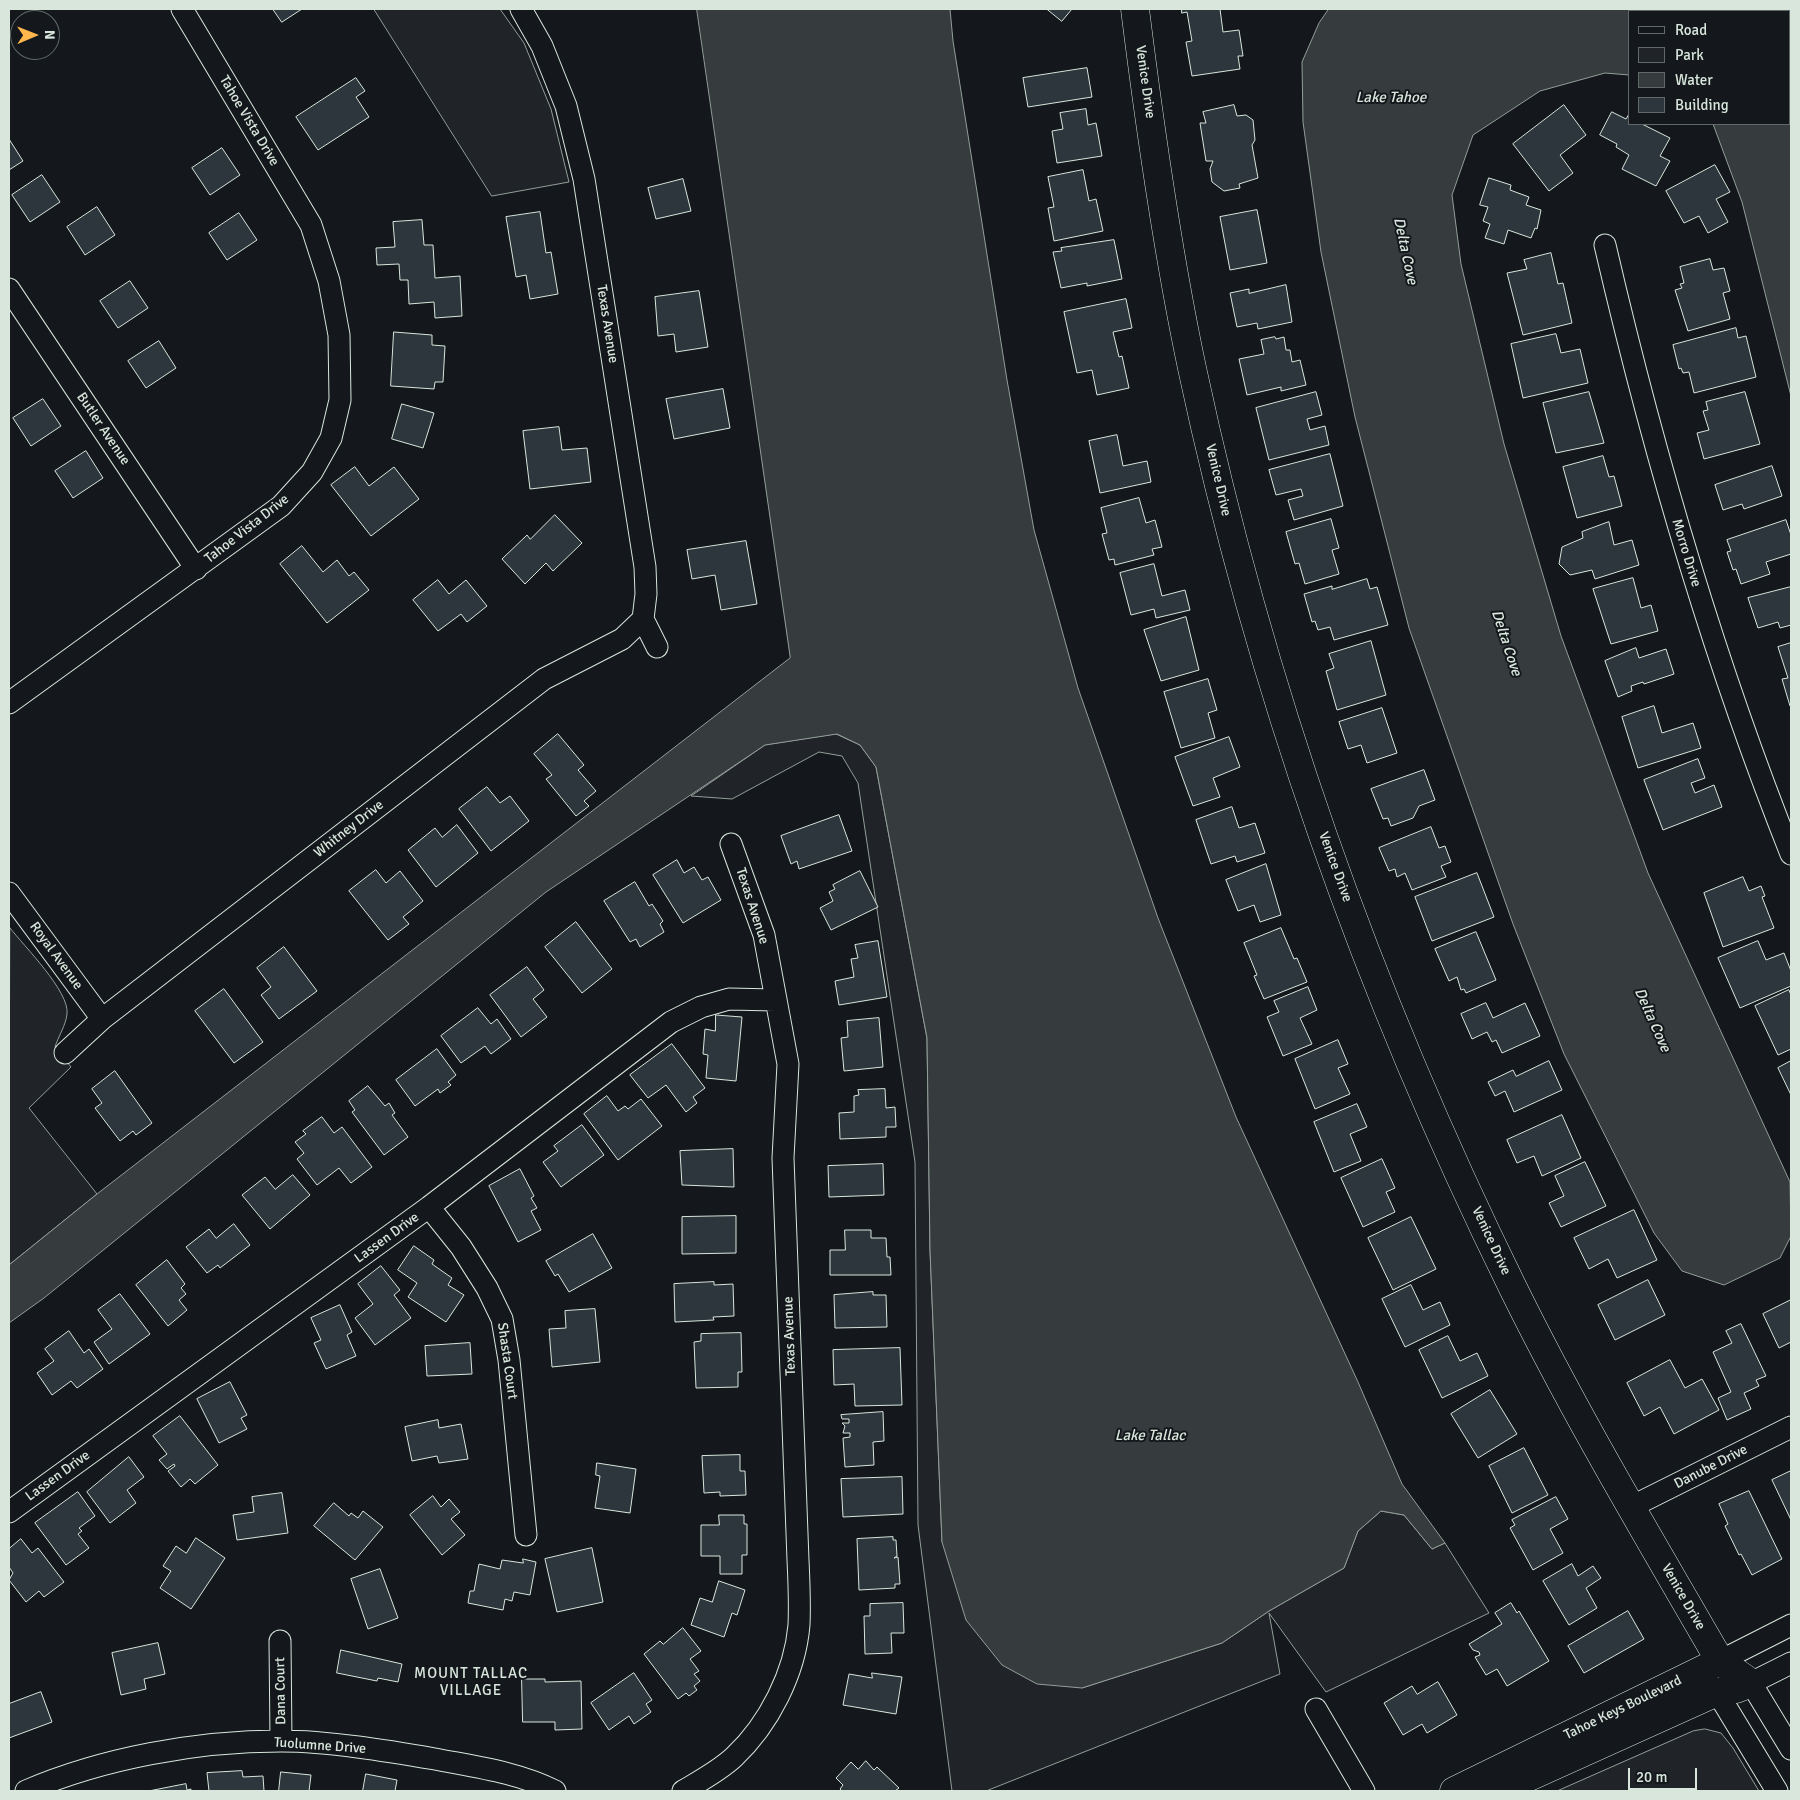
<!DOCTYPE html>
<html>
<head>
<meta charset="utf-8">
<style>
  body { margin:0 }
  #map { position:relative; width:1800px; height:1800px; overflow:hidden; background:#14181c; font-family:Signika,sans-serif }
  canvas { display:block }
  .frame { position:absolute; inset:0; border:10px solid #d8e6dc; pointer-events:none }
  .legend { position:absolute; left:1628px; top:10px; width:162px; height:115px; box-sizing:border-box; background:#14181c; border:1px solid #626a69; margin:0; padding:6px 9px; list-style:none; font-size:15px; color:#d8e6dc }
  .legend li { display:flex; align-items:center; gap:10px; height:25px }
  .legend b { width:25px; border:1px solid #626a69 }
  .north { position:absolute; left:10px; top:10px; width:50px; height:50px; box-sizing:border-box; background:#14181c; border:1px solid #626a69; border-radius:50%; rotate:89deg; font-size:14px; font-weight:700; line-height:20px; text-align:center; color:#d8e6dc }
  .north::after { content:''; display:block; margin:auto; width:18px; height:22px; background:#ffb74d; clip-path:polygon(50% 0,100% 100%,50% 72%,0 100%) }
  .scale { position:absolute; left:1628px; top:1768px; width:69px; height:22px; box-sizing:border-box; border:2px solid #d8e6dc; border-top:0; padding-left:6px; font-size:15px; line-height:18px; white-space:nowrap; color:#d8e6dc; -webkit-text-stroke:4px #14181c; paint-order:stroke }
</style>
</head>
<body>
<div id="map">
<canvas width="1800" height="1800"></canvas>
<div class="frame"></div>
<ul class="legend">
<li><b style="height:6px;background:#14181c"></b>Road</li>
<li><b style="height:14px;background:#202428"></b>Park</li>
<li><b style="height:14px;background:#363b3e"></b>Water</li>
<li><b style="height:14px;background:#2c363c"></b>Building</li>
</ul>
<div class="north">N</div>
<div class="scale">20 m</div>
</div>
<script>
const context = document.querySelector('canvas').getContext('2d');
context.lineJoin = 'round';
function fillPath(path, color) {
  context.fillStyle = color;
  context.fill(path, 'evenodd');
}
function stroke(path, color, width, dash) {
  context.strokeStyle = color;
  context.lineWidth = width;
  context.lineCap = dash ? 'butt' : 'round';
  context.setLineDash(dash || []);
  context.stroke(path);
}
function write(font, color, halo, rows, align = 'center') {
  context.font = font + ' Signika,sans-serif';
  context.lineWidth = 4;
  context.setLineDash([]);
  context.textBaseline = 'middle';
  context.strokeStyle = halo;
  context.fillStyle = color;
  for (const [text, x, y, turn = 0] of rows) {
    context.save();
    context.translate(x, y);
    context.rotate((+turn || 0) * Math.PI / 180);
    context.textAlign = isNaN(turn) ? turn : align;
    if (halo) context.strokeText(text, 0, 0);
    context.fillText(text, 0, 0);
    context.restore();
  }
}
const green = new Path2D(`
  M374,9H500L524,43L551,109L569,182L492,196Z
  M836,734L860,745L876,767L927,1038L930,1250L942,1542L1082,1688L1222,1643L1269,1611L1344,1568L1358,1531L1381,1511L1404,1515L1432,1549L1445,1543L1489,1613L1326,1692L1269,1613L1280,1674L986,1791H952L918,1525L915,1162L858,783L842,756L819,752L732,799L691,796L765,745Z
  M10,928C24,946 70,992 67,1014C66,1025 58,1037 55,1047L71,1067L29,1108L97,1194L9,1265Z
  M1705,1729L1721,1733L1733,1748L1759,1791H1557L1693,1731Z`);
fillPath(green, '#202428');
stroke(green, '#939e99', 1);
const water = new Path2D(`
  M697,9H950L953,41L1007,380L1034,530L1078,688L1158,918L1236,1117L1358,1382L1402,1484L1445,1543L1432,1549L1404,1515L1381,1511L1358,1531L1344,1568L1269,1611L1222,1643L1082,1688L1037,1684L1002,1665L966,1620L942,1542L930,1250L927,1038L876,767L860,745L837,734L765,745L546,892L44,1298L9,1323V1265L97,1194L790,658Z
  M1329,9H1791V396L1742,202L1713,124H1789V11H1629V75L1605,73L1540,91L1473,135L1452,195L1461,264L1504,444L1561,636L1648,873L1790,1182L1791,1236L1780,1258L1724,1285L1682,1271L1654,1233L1564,1054L1513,924L1409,628L1355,417L1321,252L1303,122L1302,62L1319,23Z`);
fillPath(water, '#363b3e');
stroke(water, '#939e99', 1);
const building = new Path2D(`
  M273,9H302L282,22Z
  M1047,9H1072L1062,21Z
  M1182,9H1220L1223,32L1239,30L1243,56H1238L1240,69L1192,76L1186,42L1192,41L1187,12L1182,13Z
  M1087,68L1092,97L1028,107L1023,78Z
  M356,78L365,91L356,97L369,117L318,150L296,117Z
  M1234,105L1237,116L1246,115L1253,120L1255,140L1252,145L1258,178L1239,184L1240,188L1224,191L1212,182L1210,169L1213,161H1206L1200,123H1206L1203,112Z
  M1564,105L1586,135L1560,155L1573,173L1549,191L1513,144Z
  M1086,109L1088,125L1096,123L1102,156L1057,163L1052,131L1063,129L1060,113Z
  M1612,112L1626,119L1629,114V124H1642L1670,138L1660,156L1670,161L1656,186L1622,169L1629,155L1616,147L1617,144L1600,135Z
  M9,139L23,161L9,170Z
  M222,148L240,175L210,195L192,168Z
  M1715,165L1730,192L1716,199L1728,222L1708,233L1699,216L1684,223L1666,191Z
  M1083,170L1089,201L1096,199L1103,231L1054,241L1048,208L1054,207L1048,177Z
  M42,175L60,202L30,222L12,195Z
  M1489,178L1511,185L1510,190L1529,197L1526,205L1541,210L1537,229L1535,228L1531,238L1508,230L1504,244L1485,238L1490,224L1483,221L1488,207L1480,205Z
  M683,179L691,211L656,219L648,188Z
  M97,207L115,235L85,255L67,227Z
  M1257,210L1267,263L1230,270L1220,217Z
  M540,212L546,253L551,252L558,294L530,299L526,275L516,277L506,217Z
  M239,213L257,240L227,260L209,233Z
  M422,220L424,245H433L435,278L460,276L462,316L435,318L434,302L409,304L408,280H400L399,264L377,265L376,248L395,247L393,222Z
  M1114,240L1122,279L1087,286V283L1061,288L1053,252L1062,251L1061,248Z
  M1551,253L1558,284L1563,283L1572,323L1523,335L1507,273L1527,269L1524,260Z
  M1710,259L1713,270L1724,268L1730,291L1723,293L1730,319L1688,331L1675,290L1682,288L1680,284L1684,283L1680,267Z
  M130,281L148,308L118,328L100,301Z
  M1286,285L1292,322L1258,329L1257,323L1237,327L1230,293L1249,289V293Z
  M699,291L708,347L676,352L674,334L658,336L655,297Z
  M1126,299L1132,328L1113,332L1119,357L1122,356L1129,388L1097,395L1092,370L1077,373L1064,312Z
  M1736,328L1738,338L1746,336L1756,377L1694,393L1689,372L1683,373L1681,368L1679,369L1673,345Z
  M394,332L432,335V345L445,346L443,382H435L434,389L391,386Z
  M1556,334L1561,353L1580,349L1588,383L1523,398L1511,344Z
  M1275,337L1276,339L1284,337L1286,350H1290L1292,362L1300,360L1306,385L1281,391V387L1247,395L1239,359L1264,354L1261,340Z
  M159,341L176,368L146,388L128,361Z
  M723,389L730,428L674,439L666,399Z
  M1316,392L1322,415L1307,419L1310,430L1325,426L1329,445L1269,460L1256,408Z
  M1589,392L1604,443L1556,453L1543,403Z
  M1745,392L1760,444L1704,459L1697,433L1709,430L1703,411L1708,410L1706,402Z
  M43,399L61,426L31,446L13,418Z
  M402,404L434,413L423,448L392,439Z
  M559,427L562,450L587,448L591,482L530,489L523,431Z
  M1117,435L1123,466L1147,461L1151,482L1100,493L1089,441Z
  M86,451L103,478L73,498L55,471Z
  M1330,454L1343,506L1294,520L1288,500L1303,496L1301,489L1276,495L1269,470Z
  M1603,456L1609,477L1614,476L1622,506L1577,518L1563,467Z
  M1772,466L1782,496L1744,509L1742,504L1723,510L1715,485Z
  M355,467L369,486L394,467L419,499L371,536L331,485Z
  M1139,498L1146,523L1155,520L1162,547L1152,549L1154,555L1115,565L1114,559L1109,560L1102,534L1107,533L1101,508Z
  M555,515L582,543L553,571L546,563L525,584L502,559L527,535L530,539Z
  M1331,519L1339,548L1332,550L1339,574L1305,584L1299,563L1295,564L1286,532Z
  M1786,520L1791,535V554L1766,562L1770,574L1741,584L1736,569L1733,570L1727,552L1731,551L1727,540Z
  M1609,522L1614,545L1632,540L1639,565L1595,579L1592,570L1570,575L1559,564L1562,547L1583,538L1582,532Z
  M746,541L757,604L721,610L715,575L692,579L687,550Z
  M302,546L323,572L337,560L349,576L354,572L369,590L327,623L280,564Z
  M1154,564L1162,596L1185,590L1190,610L1156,618L1154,609L1131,615L1120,573Z
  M1633,578L1641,608L1651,605L1658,631L1611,644L1593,589Z
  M1367,579L1370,589L1377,587L1388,625L1334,640L1330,627L1318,630L1315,621L1312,622L1304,594L1332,586V589Z
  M438,580L449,594L466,580L487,606L467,622L461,614L438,631L413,600Z
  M1791,587V625L1780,628L1778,622L1758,628L1748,598Z
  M1186,617L1199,670L1161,681L1144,630Z
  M1371,641L1386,695L1337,710L1326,671L1334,668L1329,654Z
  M1791,643V705L1790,706L1782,679L1788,678L1778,647Z
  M1636,648L1639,658L1666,649L1674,674L1644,684L1643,682L1631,686L1632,691L1618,697L1605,661Z
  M1208,679L1217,710L1208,713L1215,738L1181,748L1164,692Z
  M1654,706L1662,733L1693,723L1701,748L1638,768L1622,717Z
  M1382,708L1397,753L1367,763L1361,745L1348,749L1339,722Z
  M558,734L584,765L578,770L596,791L584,801L589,806L576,816L546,779L552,775L534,754Z
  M1229,737L1240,767L1213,778L1220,797L1193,806L1175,757Z
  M1698,759L1705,778L1691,783L1695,793L1714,785L1722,807L1663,830L1644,780Z
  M1424,770L1435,800L1419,806L1413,818L1391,826L1388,818L1383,819L1371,789Z
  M487,787L500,803L510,796L529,821L491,851L459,809Z
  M1232,807L1239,828L1255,823L1265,853L1237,862L1235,856L1211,864L1196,820Z
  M839,815L852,851L799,869L797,861L791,864L781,836Z
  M457,825L478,853L436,887L408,850L435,828L442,837Z
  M1431,827L1439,848L1445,846L1451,862L1441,866L1446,877L1412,890L1405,873L1397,877L1395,869L1389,871L1379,848Z
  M677,860L684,873L694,867L702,880L708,877L721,900L683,923L653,875Z
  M1266,864L1281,915L1260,922L1254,905L1238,911L1226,880Z
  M376,870L386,883L400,871L423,901L403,917L409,924L388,940L349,891Z
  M860,871L878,907L831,930L820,908L833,901L829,892L835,889L833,885Z
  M1477,873L1494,917L1432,941L1415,897Z
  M1743,877L1749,891L1761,886L1765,896L1762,897L1774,928L1723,947L1704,893Z
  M635,882L649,906L652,904L663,921L660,924L664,932L640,947L636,939L630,942L604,901Z
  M576,922L612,969L582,993L545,947Z
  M1281,928L1294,959L1297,958L1307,982L1264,999L1254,976L1257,975L1244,943Z
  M1476,932L1496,980L1466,993L1464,989L1461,990L1457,977L1449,981L1435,949Z
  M878,941L887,997L839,1005L835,981L854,977L851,959L858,958L855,945Z
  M1758,941L1766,960L1784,953L1791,971V986L1740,1008L1718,958Z
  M284,947L317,991L279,1019L261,995L271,987L257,968Z
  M527,967L544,990L533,999L547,1017L521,1037L490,995Z
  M1308,987L1317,1010L1300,1018L1312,1044L1283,1056L1267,1017L1279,1012L1274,1001Z
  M224,989L263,1042L234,1063L195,1011Z
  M1789,990L1791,995V1049L1778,1055L1755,1006Z
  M1486,1003L1493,1018L1525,1003L1540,1036L1502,1053L1496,1040L1492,1042L1487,1032L1472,1039L1461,1014Z
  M478,1008L491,1024L497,1019L511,1039L491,1054L485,1046L461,1063L441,1036Z
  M716,1015L742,1017L736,1081L706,1078L708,1055L703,1054L705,1029L715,1031Z
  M879,1018L883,1067L844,1071L841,1038L848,1037L847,1021Z
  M1338,1040L1348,1064L1338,1068L1350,1094L1315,1109L1295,1059Z
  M672,1044L705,1088L693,1097L697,1103L686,1112L666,1085L648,1098L630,1075Z
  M437,1049L456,1075L448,1082L451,1085L440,1093L438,1089L415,1106L396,1080Z
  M1549,1061L1562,1090L1514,1112L1505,1091L1495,1096L1488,1082L1513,1070L1516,1076Z
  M1791,1061V1095L1778,1068Z
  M115,1071L152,1123L136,1135L133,1131L120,1141L95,1108L102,1103L92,1089Z
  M368,1086L385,1106L389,1103L395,1113L392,1115L408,1137L384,1155L352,1112L355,1110L349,1101Z
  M885,1089L886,1108L895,1107L896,1127H886V1137L840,1139L839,1113L854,1112V1096L859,1095L858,1090Z
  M607,1096L618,1111L625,1106L628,1109L641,1099L662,1126L618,1160L584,1114Z
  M1357,1104L1367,1127L1350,1134L1361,1161L1334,1172L1314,1122Z
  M1562,1115L1581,1158L1542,1176L1534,1156L1517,1163L1507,1140Z
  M322,1117L334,1133L342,1127L372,1167L351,1183L339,1168L317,1185L297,1159L304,1153L295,1142L306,1134L303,1131Z
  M582,1125L604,1155L561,1187L543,1162L558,1151L554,1146Z
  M733,1149L734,1187L682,1185L680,1151Z
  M1382,1159L1395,1188L1386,1192L1395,1212L1363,1227L1341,1178Z
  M1585,1162L1606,1206L1561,1227L1549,1203L1564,1196L1555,1176Z
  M883,1164L884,1195L829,1197L828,1166Z
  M520,1169L534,1196L531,1198L537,1208L531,1211L541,1230L518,1242L489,1186Z
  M293,1175L310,1195L270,1229L242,1195L265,1177L275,1189Z
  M1634,1210L1657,1260L1617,1278L1608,1259L1589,1269L1574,1238Z
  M736,1216V1253L682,1254V1217Z
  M1411,1217L1436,1269L1393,1290L1368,1238Z
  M234,1224L250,1245L220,1268L218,1265L207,1273L186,1247L209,1229L216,1238Z
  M845,1230H871V1238H886L887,1257H890L891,1275H830V1250H845Z
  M593,1234L612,1268L569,1292L558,1274L555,1276L546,1261Z
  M414,1246L434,1260L432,1264L452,1278L448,1285L464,1295L446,1322L408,1297L417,1283L398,1270Z
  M167,1260L185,1284L181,1288L186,1294L179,1300L187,1310L168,1326L136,1285Z
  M381,1266L400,1290L394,1295L411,1318L375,1345L355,1318L373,1304L358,1284Z
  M1648,1280L1665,1315L1615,1340L1598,1305Z
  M714,1282V1285L733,1284L734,1316L713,1317L714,1320L675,1322L674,1284Z
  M1411,1285L1423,1310L1440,1302L1450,1325L1405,1347L1382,1299Z
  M873,1292V1295H886L887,1327L835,1328L834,1295Z
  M120,1294L150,1334L109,1364L94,1342L112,1329L98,1310Z
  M1791,1300V1342L1779,1348L1763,1314Z
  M340,1305L352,1332L347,1335L356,1356L326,1369L314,1343L321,1340L311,1318Z
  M595,1309L600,1362L552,1367L549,1329L566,1328L565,1311Z
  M1741,1324L1766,1376L1756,1380L1759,1386L1744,1393L1751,1409L1727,1420L1718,1398L1731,1392L1713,1352L1732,1343L1726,1331Z
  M69,1331L84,1353L89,1349L103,1369L77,1388L71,1381L52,1395L37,1373L54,1361L45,1349Z
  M741,1333L742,1372H738V1387L696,1388L694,1342L701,1341V1334Z
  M1448,1336L1460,1361L1477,1353L1488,1376L1442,1398L1419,1350Z
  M470,1343L472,1374L427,1376L425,1346Z
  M900,1348L902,1405L855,1406L854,1384L834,1385L833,1350Z
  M1670,1360L1685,1388L1702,1379L1719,1410L1674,1434L1660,1407L1644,1416L1627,1383Z
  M230,1382L247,1415L241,1418L247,1429L219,1443L197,1399Z
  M1490,1390L1517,1434L1478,1458L1451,1414Z
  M883,1412L884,1441L873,1442L874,1465L845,1467L843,1438L850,1437V1433H843L845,1426L842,1423H849V1419H842L841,1415Z
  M180,1416L218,1465L195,1484L190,1479L181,1487L168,1471L175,1466L174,1464L167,1469L159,1460L167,1454L153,1436Z
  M438,1420L439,1428L461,1424L468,1459L439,1463L437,1456L412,1461L405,1427Z
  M1524,1448L1548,1495L1512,1513L1489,1466Z
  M740,1455V1471H745L746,1495L720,1496V1492L704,1493L702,1456Z
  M129,1457L144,1477L127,1490L136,1503L110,1523L87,1492Z
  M597,1463L636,1469L630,1513L595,1508L600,1476L596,1475Z
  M1791,1471V1520L1772,1480Z
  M902,1477L903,1514L843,1517L841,1479Z
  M1749,1491L1782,1559L1752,1575L1741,1554L1739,1555L1725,1526L1728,1524L1719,1504Z
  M78,1492L95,1516L79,1528L82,1531L78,1534L89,1548L66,1565L35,1523Z
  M282,1493L288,1533L237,1540L233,1515L254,1512L252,1497Z
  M433,1496L441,1507L449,1499L460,1512L451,1519L465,1535L442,1555L410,1515Z
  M1556,1497L1568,1519L1550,1529L1563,1553L1533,1570L1510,1528L1515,1525L1512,1520Z
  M334,1503L349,1516L351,1513L358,1518L363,1511L383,1527L355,1560L314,1526Z
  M719,1515H744V1524H747V1555H742V1574H720V1556H701V1525H719Z
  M893,1537V1540H896L897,1556L894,1558L898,1557L900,1584H895V1588L859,1590L857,1539Z
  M196,1538L225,1558L191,1609L160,1588L171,1571L163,1566L176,1546L186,1553Z
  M21,1539L32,1553L38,1548L64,1582L44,1597L39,1591L26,1602L9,1580L13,1573L9,1567V1549Z
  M592,1548L603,1602L557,1612L545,1559Z
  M523,1559L536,1562L530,1595L514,1592L512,1601L505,1599L503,1610L468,1603L470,1591H474L479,1564L500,1569L502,1560L523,1563Z
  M1572,1564L1578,1576L1593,1566L1601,1578L1586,1588L1597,1608L1569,1625L1543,1581Z
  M380,1569L398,1618L368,1629L351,1579Z
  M719,1581L745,1590L737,1615L732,1613L724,1637L691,1625L700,1598L712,1602Z
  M903,1603L904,1633H891L892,1653L865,1654L864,1616H870V1604Z
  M1511,1603L1517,1613L1519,1611L1549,1661L1507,1686L1497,1669L1486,1675L1475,1657L1480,1655L1479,1652L1473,1650L1469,1644L1502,1624L1495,1613Z
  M1628,1611L1644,1639L1584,1673L1568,1646Z
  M683,1628L701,1651L690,1659L699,1671L694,1674L700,1681L694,1686L697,1690L689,1696L686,1693L678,1699L644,1654L660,1641L663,1644Z
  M158,1643L165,1674L144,1679L146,1689L121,1695L112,1653Z
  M341,1650L402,1664L398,1682L378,1678L377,1681L337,1673Z
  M634,1673L652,1700L646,1704L651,1712L634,1724L629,1716L609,1730L591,1703Z
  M872,1673L902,1677L896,1714L843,1705L849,1674L872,1678Z
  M522,1679H545V1682L581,1681L582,1729L555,1730V1722H523Z
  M1438,1682L1457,1715L1427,1733L1422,1724L1403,1735L1384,1703L1412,1686L1417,1694Z
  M41,1692L52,1722L9,1738V1704Z
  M866,1761L874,1770L877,1767L899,1788L895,1791H842L840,1789L843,1785L836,1778L851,1762L858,1769Z
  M242,1771L243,1777L263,1776L264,1791H209L207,1773Z
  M281,1772L311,1775L309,1791H279Z
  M366,1774L397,1780L395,1791H363Z
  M186,1784L187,1790L191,1789V1791H149Z`);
fillPath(building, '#2c363c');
stroke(building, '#d8e6dc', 1);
const street = new Path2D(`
  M521,9L542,46L566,106L584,179L645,567L646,594L643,619L657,647
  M1605,245C1653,452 1712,656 1791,854
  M9,289L196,569
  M9,703L281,506L312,472L331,438L340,400L339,335L329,281L311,225L182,9
  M9,893L102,1019
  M65,1053L102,1019L544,679L622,639L643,619
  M429,1207L461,1247L487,1288L502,1319L509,1360L526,1535
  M1631,1507L1791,1427
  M9,1512L429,1207L671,1022L701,1007L729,999L775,1000
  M280,1641L281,1741
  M1720,1661L1791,1625
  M1791,1663L1751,1683L1791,1749
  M1717,1692L1777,1791
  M1316,1709L1364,1791
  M26,1791C103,1758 197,1741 281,1741C328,1741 388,1751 435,1759C476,1767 517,1772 555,1791
  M683,1791C700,1781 719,1771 734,1757C769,1724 795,1673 799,1625C800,1604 799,1581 798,1560L783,1158L788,1064L764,935L731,844`);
const secondary = new Path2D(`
  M1135,9C1150,129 1167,250 1192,368C1260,687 1369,996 1513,1288C1576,1416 1649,1538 1720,1661L1751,1683L1736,1689L1717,1692L1498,1791
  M1454,1791L1720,1661`);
stroke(street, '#d8e6dc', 23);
stroke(secondary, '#d8e6dc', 29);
stroke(street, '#14181c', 21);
stroke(secondary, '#14181c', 28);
write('14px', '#d8e6dc', '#14181c', [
  ["Venice Drive",1145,82,82],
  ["Tahoe Vista Drive",249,121,59],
  ["Texas Avenue",607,324,81],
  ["Butler Avenue",103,429,56],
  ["Venice Drive",1218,480,77],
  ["Tahoe Vista Drive",247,529,-38],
  ["Morro Drive",1686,553,73],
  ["Whitney Drive",349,829,-38],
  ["Venice Drive",1335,867,70],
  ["Texas Avenue",752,906,72],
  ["Royal Avenue",56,956,54],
  ["Lassen Drive",387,1238,-36],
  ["Venice Drive",1491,1241,65],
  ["Texas Avenue",790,1336,-92],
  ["Shasta Court",507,1361,82],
  ["Danube Drive",1711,1467,-27],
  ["Lassen Drive",58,1476,-36],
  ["Venice Drive",1683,1597,60],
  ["Dana Court",281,1691,-91],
  ["Tahoe Keys Boulevard",1623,1708,-26],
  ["Tuolumne Drive",320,1746,4]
]);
write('italic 15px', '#d8e6dc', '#14181c', [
  ["Lake Tahoe",1391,98],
  ["Delta Cove",1405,251,78],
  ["Delta Cove",1506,643,72],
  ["Delta Cove",1652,1020,66],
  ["Lake Tallac",1150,1436]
]);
context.letterSpacing = '1px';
write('15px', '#d8e6dc', '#14181c', [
  ["MOUNT TALLAC",471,1674],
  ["VILLAGE",471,1691]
]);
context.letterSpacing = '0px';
</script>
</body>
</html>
